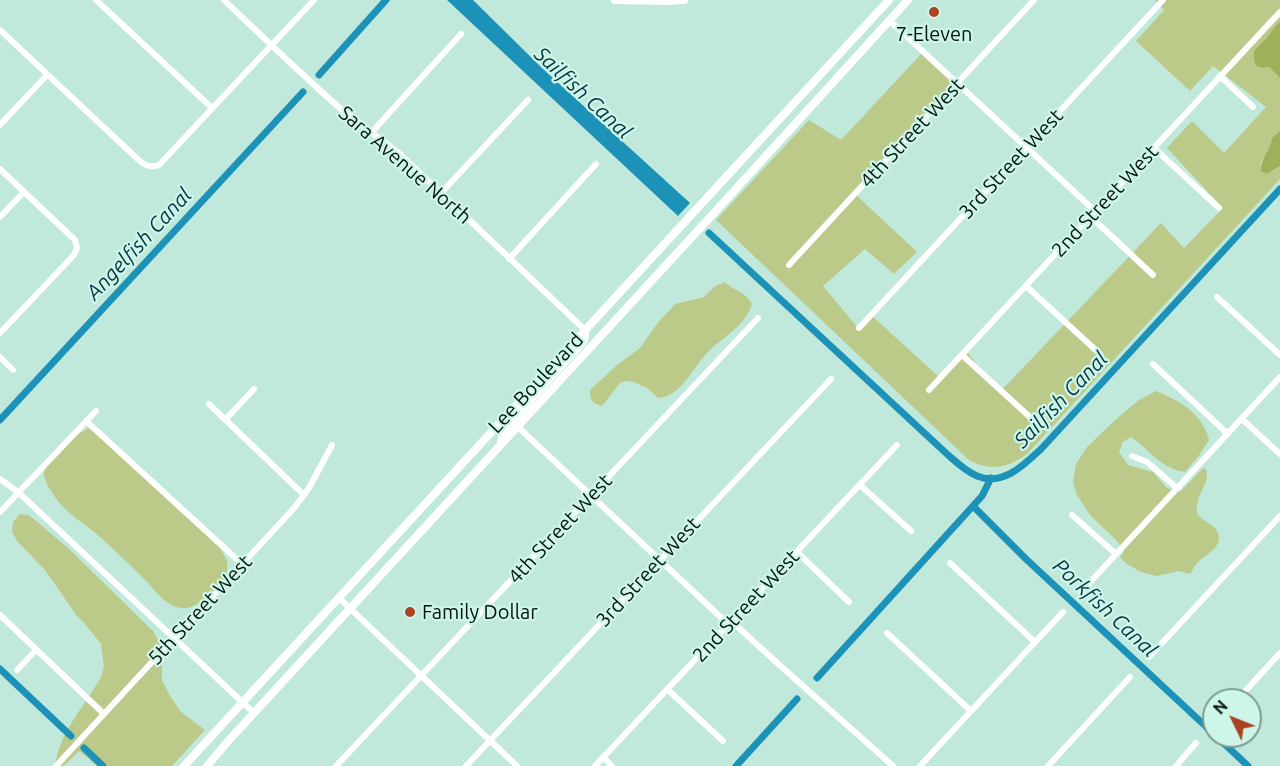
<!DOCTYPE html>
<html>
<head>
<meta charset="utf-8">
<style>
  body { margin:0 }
  #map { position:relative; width:1280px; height:766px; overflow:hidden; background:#c0e9db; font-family:Ubuntu,sans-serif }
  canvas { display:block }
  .north { position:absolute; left:1202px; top:688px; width:60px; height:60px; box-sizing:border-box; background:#cdf6e8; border:2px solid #7d9b91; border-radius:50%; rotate:313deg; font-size:16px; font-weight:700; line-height:24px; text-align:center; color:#05130e }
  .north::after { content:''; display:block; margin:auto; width:21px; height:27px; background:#ab4322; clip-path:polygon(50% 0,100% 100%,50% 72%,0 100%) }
</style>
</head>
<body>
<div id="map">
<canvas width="1280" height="766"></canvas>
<div class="north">N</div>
</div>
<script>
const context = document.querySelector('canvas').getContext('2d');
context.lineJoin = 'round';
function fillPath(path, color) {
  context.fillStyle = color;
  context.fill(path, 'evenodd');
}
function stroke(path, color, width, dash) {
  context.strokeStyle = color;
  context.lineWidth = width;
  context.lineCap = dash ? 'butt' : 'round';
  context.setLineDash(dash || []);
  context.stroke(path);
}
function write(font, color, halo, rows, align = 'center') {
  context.font = font + ' Ubuntu,sans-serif';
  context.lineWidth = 4.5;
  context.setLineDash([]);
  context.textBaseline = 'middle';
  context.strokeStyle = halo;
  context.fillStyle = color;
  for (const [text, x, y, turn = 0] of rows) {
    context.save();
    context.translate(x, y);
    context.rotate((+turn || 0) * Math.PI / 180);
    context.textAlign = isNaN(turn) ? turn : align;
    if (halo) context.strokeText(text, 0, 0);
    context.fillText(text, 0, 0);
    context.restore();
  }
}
fillPath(new Path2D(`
  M1155,0H1280V22C1274,26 1272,32 1267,37C1259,48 1249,48 1256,66L1262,68L1269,67L1280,78V131L1272,138L1271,145L1260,164L1273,171L1280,166V179L1028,453C1008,468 992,472 969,460L716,220L809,120L841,140L924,51L957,83L855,194L917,252L894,274L865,249L823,286L858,328L871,315L939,377L968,353L999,393L1161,223L1184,248L1223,208L1167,148L1192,121L1224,153L1266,107L1213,66L1190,91L1136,41L1164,10Z
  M725,282C735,292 744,290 752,304C746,325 723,337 708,352C694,366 681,397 658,398L647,388L634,382L626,381L620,383L602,406C592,403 590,400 590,390L616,366L640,348L656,325L675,304L704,297L714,287Z
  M1156,391C1180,401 1202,413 1209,440L1198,457L1185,472C1161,469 1150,450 1131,437L1123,442L1119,452L1128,465L1153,472L1167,488L1180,492L1203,468L1206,469C1210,483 1199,491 1197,505C1193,521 1213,520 1218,533C1223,547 1207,554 1198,562C1195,566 1192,570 1190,574L1179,571L1157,576L1141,572L1127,564L1120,557L1124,552L1117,541L1090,515L1077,495L1073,482L1076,464L1087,447L1114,421L1139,400Z
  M89,428L99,436L219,546C221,551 226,557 227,562C232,581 199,611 180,608C166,605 157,593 148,583C132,567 116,551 99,536C85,524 69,515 57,500C52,492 43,481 44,472C45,464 63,445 69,440C75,435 83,432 89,428Z
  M20,514L29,515L68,548L153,631L162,648V680L170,696L181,712L205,730L172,766H97L79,751L64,766H55C59,732 85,706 101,677L104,666L101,644L85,624L77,616L45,570L17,541L12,532L13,522Z`), '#bbc989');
fillPath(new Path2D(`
  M1280,22V78L1269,67L1262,68L1256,66C1249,48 1259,48 1267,37C1272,32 1274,26 1280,22Z
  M1280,131V166L1267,174L1261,171C1260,158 1271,150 1272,138Z`), '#9eb05a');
fillPath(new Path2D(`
  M447,0H473L543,69L690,203L678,216Z`), '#1c92b9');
stroke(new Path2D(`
  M319,75L386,0
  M709,233L947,454C956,462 965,471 977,476C1003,487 1025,464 1042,448L1280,189
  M0,420L303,92
  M973,506L1026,559L1214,734
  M0,669L71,736
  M817,678L982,496L991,478
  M1216,736L1248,766
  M84,748L103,766
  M736,766L797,699`), '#1c92b9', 7);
stroke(new Path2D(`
  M96,0L212,108
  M224,0C263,37 302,75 342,110C361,126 382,139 401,155L585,330
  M889,20L1095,211
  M0,30L128,150C138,159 145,170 159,165L314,0
  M1220,76L1253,107
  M0,125L47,75
  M372,132L461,34
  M1154,148L1219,208
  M0,169L75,240L77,248L74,255L0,333
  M441,193L528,100
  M1090,216L1153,275
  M0,217L24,192
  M509,259L596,164
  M789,265L1034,0
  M1026,286L1100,354
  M1217,297L1280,355
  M859,328L1163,0
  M962,355L1031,418
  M0,357L13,370
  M1153,364L1228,434
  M929,390L1280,12
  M209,404L304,495
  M1242,419L1280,454
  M225,420L254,389
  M86,421L242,564
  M518,427L728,624L737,626C788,674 841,719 893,766
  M1132,456L1147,462L1177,488
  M0,479L18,492L254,713
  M860,485L911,531
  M0,512L96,411
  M1072,515L1116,554
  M797,552L849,602
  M950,563L1035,642
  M1081,592L1280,377
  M339,598L517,766
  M0,615L104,714
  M887,633L971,711
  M1149,657L1280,516
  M17,670L36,650
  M667,689L723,741
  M1237,700L1280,653
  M603,757L612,766
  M56,766L295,507L309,488L332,445
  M336,766L758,318
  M466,766L831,379
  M595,766L897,445
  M920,766L1063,612
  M1048,766L1130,677
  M1176,766L1196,743`), '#fff', 6);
stroke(new Path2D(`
  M615,0L668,1L684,0`), '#fff', 8);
stroke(new Path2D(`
  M501,442L505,428L583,342L585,337V330
  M184,766L889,0
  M207,766L230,739L714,213L908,0`), '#fff', 8);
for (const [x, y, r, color] of [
  [934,12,6,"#ab4322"],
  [410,612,6,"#ab4322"]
]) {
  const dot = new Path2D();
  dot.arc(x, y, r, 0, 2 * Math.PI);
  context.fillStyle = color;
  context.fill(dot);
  stroke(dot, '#cdf6e8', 2);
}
write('20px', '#05130e', '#cdf6e8', [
  ["7-Eleven",934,34],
  ["Family Dollar",422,612,"left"]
]);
write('20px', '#05130e', '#cdf6e8', [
  ["4th Street West",912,133,-47],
  ["3rd Street West",1011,164,-47],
  ["Sara Avenue North",405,165,41],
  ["2nd Street West",1105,201,-47],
  ["Lee Boulevard",536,383,-47],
  ["4th Street West",560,529,-47],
  ["3rd Street West",648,572,-47],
  ["2nd Street West",746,606,-47],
  ["5th Street West",200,610,-47]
]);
write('italic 21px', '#033546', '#cdf6e8', [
  ["Sailfish Canal",583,93,43],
  ["Angelfish Canal",139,244,-47],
  ["Sailfish Canal",1061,400,-46],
  ["Porkfish Canal",1105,608,43]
]);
</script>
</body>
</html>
